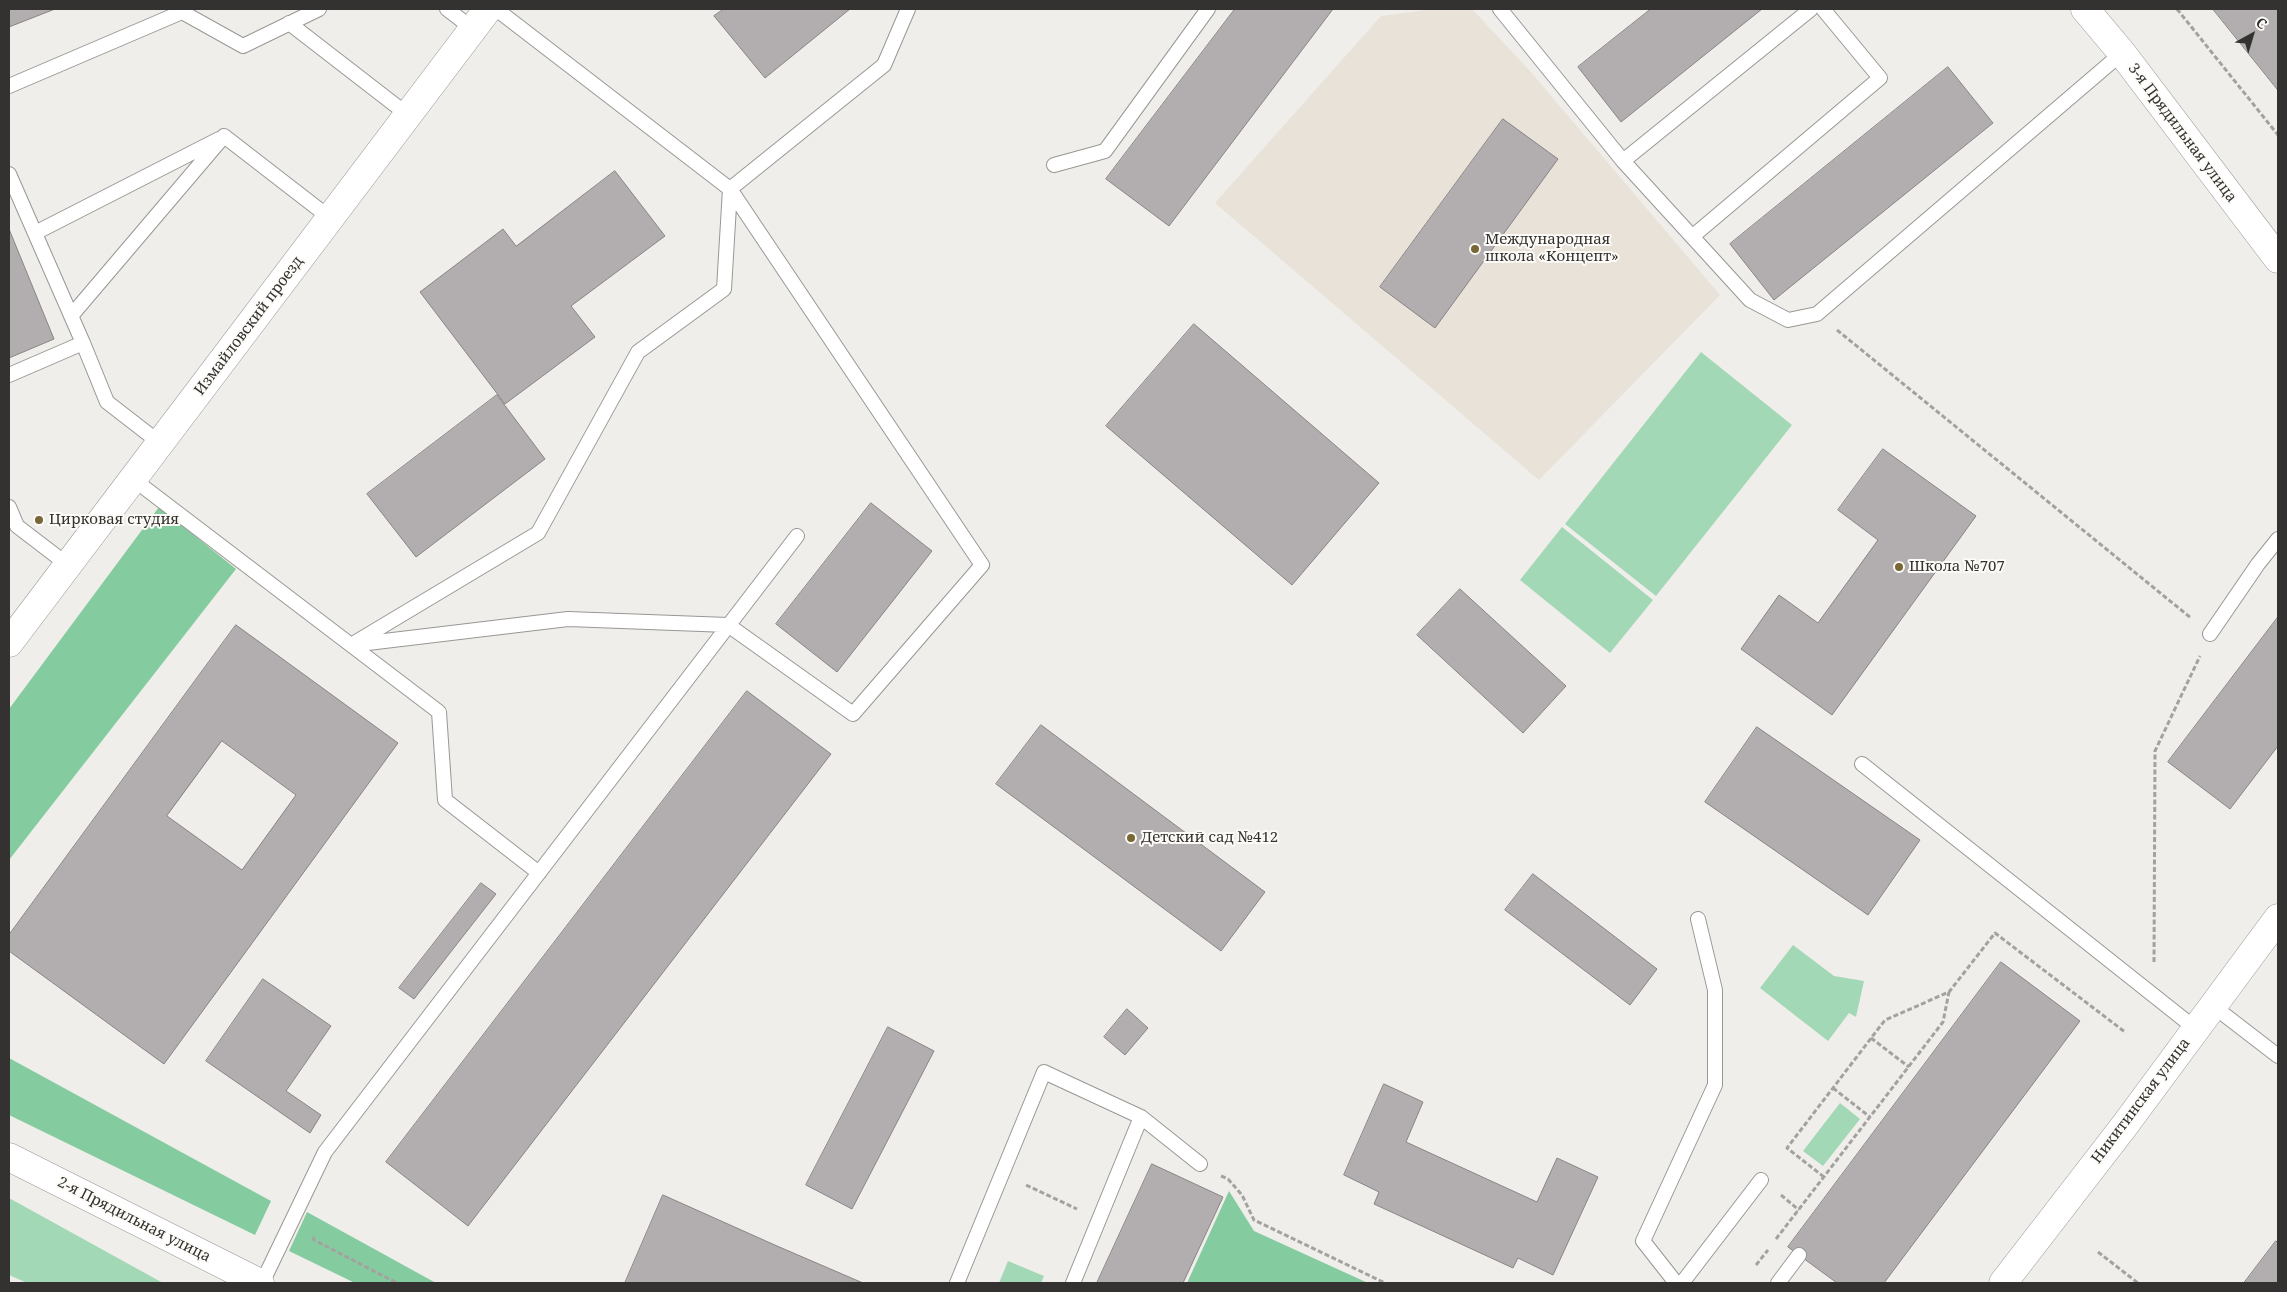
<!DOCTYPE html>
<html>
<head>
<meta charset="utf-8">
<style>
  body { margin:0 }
  #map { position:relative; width:2287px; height:1292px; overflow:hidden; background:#f0eeea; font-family:"Noto Serif",serif }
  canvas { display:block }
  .frame { position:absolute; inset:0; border:10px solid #333230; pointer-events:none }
  .north { position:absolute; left:2227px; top:10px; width:50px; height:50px; -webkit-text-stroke:4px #fdfbf7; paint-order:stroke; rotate:39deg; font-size:14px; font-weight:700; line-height:20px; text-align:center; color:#333230 }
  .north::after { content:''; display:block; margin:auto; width:18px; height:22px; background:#333230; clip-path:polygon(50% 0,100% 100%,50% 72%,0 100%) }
</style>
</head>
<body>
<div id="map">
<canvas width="2287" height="1292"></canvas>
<div class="frame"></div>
<div class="north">С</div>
</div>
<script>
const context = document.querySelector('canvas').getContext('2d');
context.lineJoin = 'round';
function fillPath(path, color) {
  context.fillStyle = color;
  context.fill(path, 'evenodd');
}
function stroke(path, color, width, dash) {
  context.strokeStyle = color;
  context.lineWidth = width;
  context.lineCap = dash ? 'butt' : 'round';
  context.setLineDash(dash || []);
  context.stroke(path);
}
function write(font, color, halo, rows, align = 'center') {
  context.font = font + ' "Noto Serif",serif';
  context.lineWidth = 4;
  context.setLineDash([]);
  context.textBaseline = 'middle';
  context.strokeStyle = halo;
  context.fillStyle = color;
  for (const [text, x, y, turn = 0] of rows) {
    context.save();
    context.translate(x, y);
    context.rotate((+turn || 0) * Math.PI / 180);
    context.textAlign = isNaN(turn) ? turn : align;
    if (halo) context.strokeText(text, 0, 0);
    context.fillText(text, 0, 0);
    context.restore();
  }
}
fillPath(new Path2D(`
  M1434,9H1472L1530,71L1720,295L1539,480L1215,203L1381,16Z`), '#e8e2d8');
fillPath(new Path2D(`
  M1701,352L1792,425L1656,596L1565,524Z
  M1562,527L1653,600L1610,653L1520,580Z
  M1793,945L1834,976L1864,981L1856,1017L1849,1013L1828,1041L1760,988Z
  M1840,1103L1860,1119L1823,1166L1803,1151Z
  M9,1198L163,1283H27L9,1275Z
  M1008,1261L1044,1276L1041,1283H999Z`), '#a3d8b6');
fillPath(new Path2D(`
  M159,507L236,569L9,860V709Z
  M9,1058L271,1201L255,1235L9,1115Z
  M1229,1191L1254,1231L1368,1283H1187Z
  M307,1212L436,1283H355L289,1251Z`), '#84cc9f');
const building = new Path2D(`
  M9,9H55L9,27Z
  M724,9H850L765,78L714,16Z
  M1235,9H1333L1169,226L1106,179Z
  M1651,9H1762L1621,122L1578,67Z
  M2213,9H2278V90Z
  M1948,67L1993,123L1774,300L1730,244Z
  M1503,119L1558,159L1435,328L1380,287Z
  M615,171L665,236L571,306L595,337L505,404L420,292L503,229L516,246Z
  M9,229L54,339L9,358Z
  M1194,324L1379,483L1292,585L1106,426Z
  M497,395L545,459L416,557L367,494Z
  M1883,449L1976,516L1832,715L1741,649L1779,595L1818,623L1878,540L1838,510Z
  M871,503L932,551L837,672L776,624Z
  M1460,589L1566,686L1523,733L1417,635Z
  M2278,617V746L2230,809L2168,762Z
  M236,625L398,743L164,1064L9,951V935ZM222,741L296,795L242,870L167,816Z
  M747,691L831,754L468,1226L386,1162Z
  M1041,725L1265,892L1221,951L996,784Z
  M1757,727L1920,840L1868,915L1705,802Z
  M1533,874L1657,969L1630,1005L1505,910Z
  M481,883L496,894L414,999L399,988Z
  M2001,962L2080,1021L1884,1283H1837L1788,1247Z
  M263,979L331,1026L286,1091L321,1115L310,1133L206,1061Z
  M1127,1009L1148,1028L1125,1055L1104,1037Z
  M888,1027L934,1051L852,1209L806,1185Z
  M1384,1084L1423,1102L1406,1142L1537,1202L1557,1158L1598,1177L1553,1275L1518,1258L1513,1268L1374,1204L1379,1192L1344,1175Z
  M1152,1164L1223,1197L1183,1283H1097Z
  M663,1195L777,1246L863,1283H625Z
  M2276,1241L2278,1243V1283H2244Z`);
fillPath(building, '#b2aeaf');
stroke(building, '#888485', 1);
const service = new Path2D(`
  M447,9L473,29
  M1500,9L1623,161L1750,300L1788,320L1817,314L2122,53
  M289,23L408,115
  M9,86L182,12L243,46L319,9
  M1623,161L1811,9
  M1054,165L1105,151L1208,9
  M9,174L83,343L9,375
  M35,233L219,139
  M1693,236L1880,78L1823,9
  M71,316L224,136L330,218
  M83,343L107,402L160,443
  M133,479L439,712L445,800L539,873
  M9,507L17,526L68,565
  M2210,634L2258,564L2278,539
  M356,642L538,533L638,352L724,289L730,189L884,65L908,9
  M351,645L568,619L728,625L853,714L982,565L730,189L496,9
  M1862,764L2196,1029
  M2213,1006L2278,1056
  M262,1283L325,1152L797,536
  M957,1283L1044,1072L1141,1117
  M1073,1283L1141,1117L1200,1164
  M1676,1283L1643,1241L1715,1085V990L1698,919
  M1682,1283L1761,1180
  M1778,1283L1799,1255`);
const tertiary = new Path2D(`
  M2085,9L2122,53L2278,259
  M9,643L488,9
  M9,1157L260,1283
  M2003,1283L2125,1125L2278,918`);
stroke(service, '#999794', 16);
stroke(tertiary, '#999794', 29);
stroke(new Path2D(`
  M2177,9L2278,135
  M1837,330L2191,618
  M2154,962L2155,751L2200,656
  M1871,1038L1909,1067
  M1833,1088L1870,1117
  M1221,1176L1228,1179L1242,1195L1254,1220L1385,1283
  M1824,1177L1787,1148L1885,1020L1949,992L1995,933L2125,1032
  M1026,1185L1077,1209
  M1781,1195L1799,1210
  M313,1237L314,1240L397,1283
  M1776,1239L1943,1022L1949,992
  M2098,1252L2138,1283
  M1756,1265L1768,1250`), '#a4a29f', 3, [5, 2.5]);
stroke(service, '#fff', 14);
stroke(tertiary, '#fff', 28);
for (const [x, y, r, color] of [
  [1475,249,5,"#796635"],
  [39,520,5,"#796635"],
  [1899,567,5,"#796635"],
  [1131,838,5,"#796635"]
]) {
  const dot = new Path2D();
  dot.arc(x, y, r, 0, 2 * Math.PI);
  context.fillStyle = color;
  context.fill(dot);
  stroke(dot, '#fdfbf7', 2);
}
write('15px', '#333230', '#fdfbf7', [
  ["3-я Прядильная улица",2182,133,53],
  ["Измайловский проезд",249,326,-53],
  ["Никитинская улица",2141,1101,-53],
  ["2-я Прядильная улица",134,1220,27]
]);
write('15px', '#333230', '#fdfbf7', [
  ["Международная",1485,240],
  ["школа «Концепт»",1485,257],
  ["Цирковая студия",49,520],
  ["Школа №707",1909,567],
  ["Детский сад №412",1141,838]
], 'left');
</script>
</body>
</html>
